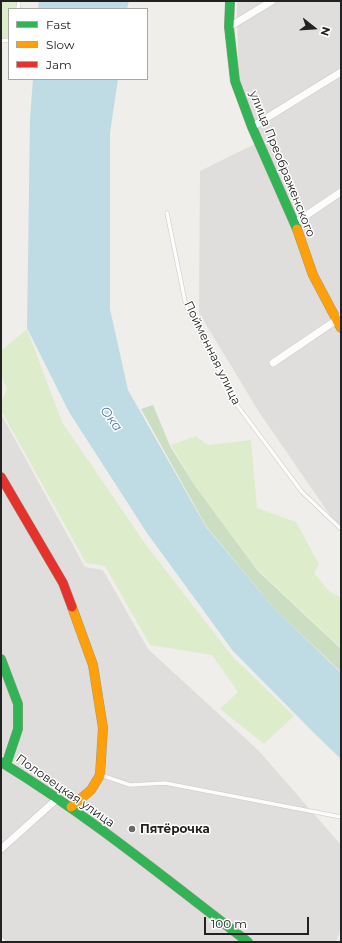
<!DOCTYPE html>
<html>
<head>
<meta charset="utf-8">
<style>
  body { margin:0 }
  #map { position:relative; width:342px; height:943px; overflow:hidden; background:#f0eeeb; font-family:Montserrat,sans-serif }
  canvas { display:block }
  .frame { position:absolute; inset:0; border:2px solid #222; pointer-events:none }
  .legend { position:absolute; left:8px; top:8px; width:140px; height:72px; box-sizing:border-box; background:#fff; border:1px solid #a7a7a7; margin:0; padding:5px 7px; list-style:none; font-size:12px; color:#222 }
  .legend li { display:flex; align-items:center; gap:8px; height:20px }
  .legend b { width:20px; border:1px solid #a7a7a7 }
  .north { position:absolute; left:294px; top:8px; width:40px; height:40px; -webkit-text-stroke:3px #fff; paint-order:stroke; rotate:107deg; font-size:11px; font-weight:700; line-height:16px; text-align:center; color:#222 }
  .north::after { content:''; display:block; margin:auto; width:14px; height:18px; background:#222; clip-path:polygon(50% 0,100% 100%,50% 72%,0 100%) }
  .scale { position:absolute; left:204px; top:917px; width:105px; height:18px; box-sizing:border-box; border:2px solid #222; border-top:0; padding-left:5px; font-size:12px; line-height:14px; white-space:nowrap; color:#222; -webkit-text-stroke:3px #fff; paint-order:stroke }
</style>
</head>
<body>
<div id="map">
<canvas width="342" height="943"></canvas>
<div class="frame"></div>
<ul class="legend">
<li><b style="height:5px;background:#30b455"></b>Fast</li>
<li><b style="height:5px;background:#ff9f0a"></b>Slow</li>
<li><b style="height:5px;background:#e5322d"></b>Jam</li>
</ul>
<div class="north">N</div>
<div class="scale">100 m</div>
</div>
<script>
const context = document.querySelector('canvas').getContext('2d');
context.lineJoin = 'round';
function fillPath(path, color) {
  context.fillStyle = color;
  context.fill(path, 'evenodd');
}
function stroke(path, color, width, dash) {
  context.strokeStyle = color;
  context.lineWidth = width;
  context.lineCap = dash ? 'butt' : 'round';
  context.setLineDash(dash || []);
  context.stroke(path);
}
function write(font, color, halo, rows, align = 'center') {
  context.font = font + ' Montserrat,sans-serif';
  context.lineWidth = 3;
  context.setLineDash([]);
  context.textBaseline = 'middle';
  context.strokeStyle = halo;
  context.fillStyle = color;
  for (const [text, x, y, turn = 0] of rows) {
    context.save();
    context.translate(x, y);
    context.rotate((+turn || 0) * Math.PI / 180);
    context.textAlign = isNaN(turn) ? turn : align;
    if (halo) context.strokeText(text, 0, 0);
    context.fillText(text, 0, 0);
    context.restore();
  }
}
fillPath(new Path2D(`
  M237,1H341V531L259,412L199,313L200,171L261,141L238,78Z
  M1,414L85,567L103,570L148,649L259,751L341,845V928L336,942H251L59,794L1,754Z
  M1,768L69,810L242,942H1Z`), '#dfdedc');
fillPath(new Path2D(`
  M1,1H18L17,9H9V38H1Z
  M27,329L62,422L146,545L232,656L294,716L264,744L220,709L238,692L212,655L150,645L105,566L86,563L1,410V403L7,389L1,375V351Z
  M196,436L208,445L251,440L257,508L296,522L319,564L314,573L329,591L341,598V648L258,570L195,486L171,445Z`), '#ddeccb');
fillPath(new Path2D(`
  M153,405L170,446L195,486L258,571L341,649V672L274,608L206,526L141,409Z`), '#cbdec1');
fillPath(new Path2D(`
  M39,1H129L127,9H38Z
  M33,79H118L110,133V309L128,390L206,527L274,608L341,673V759L313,732L233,651L147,533L69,412L27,328L30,119Z`), '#bfdbe3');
const lane = new Path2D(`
  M18,9L19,1
  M1,41L9,40
  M167,213L186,306L234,401L302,492L341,529
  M101,775L130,785L165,783L341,817`);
const street = new Path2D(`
  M229,27L272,1
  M252,127L341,72
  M295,223L341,192
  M273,363L341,317
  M1,849L58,798
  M1,941L2,942`);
const fast = new Path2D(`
  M230,1L229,27L235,81L252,127L297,229
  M1,659L18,704V729L6,765
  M1,762C88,815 167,880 248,942`);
const slow = new Path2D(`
  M297,229L313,275L341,328
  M71,807L91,790L100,775L103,728L93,665L72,607`);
const jam = new Path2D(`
  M1,477L63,583L72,607`);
stroke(lane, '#c9c8c7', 4.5);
stroke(street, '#c9c8c7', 8);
stroke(fast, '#999a82', 10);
stroke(slow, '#999a82', 10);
stroke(jam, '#999a82', 10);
stroke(lane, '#fdfcfc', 3.5);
stroke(street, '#fdfcfc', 7);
stroke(fast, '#30b455', 9);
stroke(slow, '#ff9f0a', 9);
stroke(jam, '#e5322d', 9);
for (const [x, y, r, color] of [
  [132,829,4,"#6a6968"]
]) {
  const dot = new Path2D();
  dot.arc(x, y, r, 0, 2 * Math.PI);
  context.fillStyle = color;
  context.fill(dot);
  stroke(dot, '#fff', 1.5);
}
write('12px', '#222', '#fff', [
  ["улица Преображенского",282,164,68],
  ["Пойменная улица",212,353,64],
  ["Половецкая улица",65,791,35]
]);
write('bold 12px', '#222', '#fff', [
  ["Пятёрочка",140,829]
], 'left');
write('italic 13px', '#4a7aab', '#fff', [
  ["Ока",111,419,54]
]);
</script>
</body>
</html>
